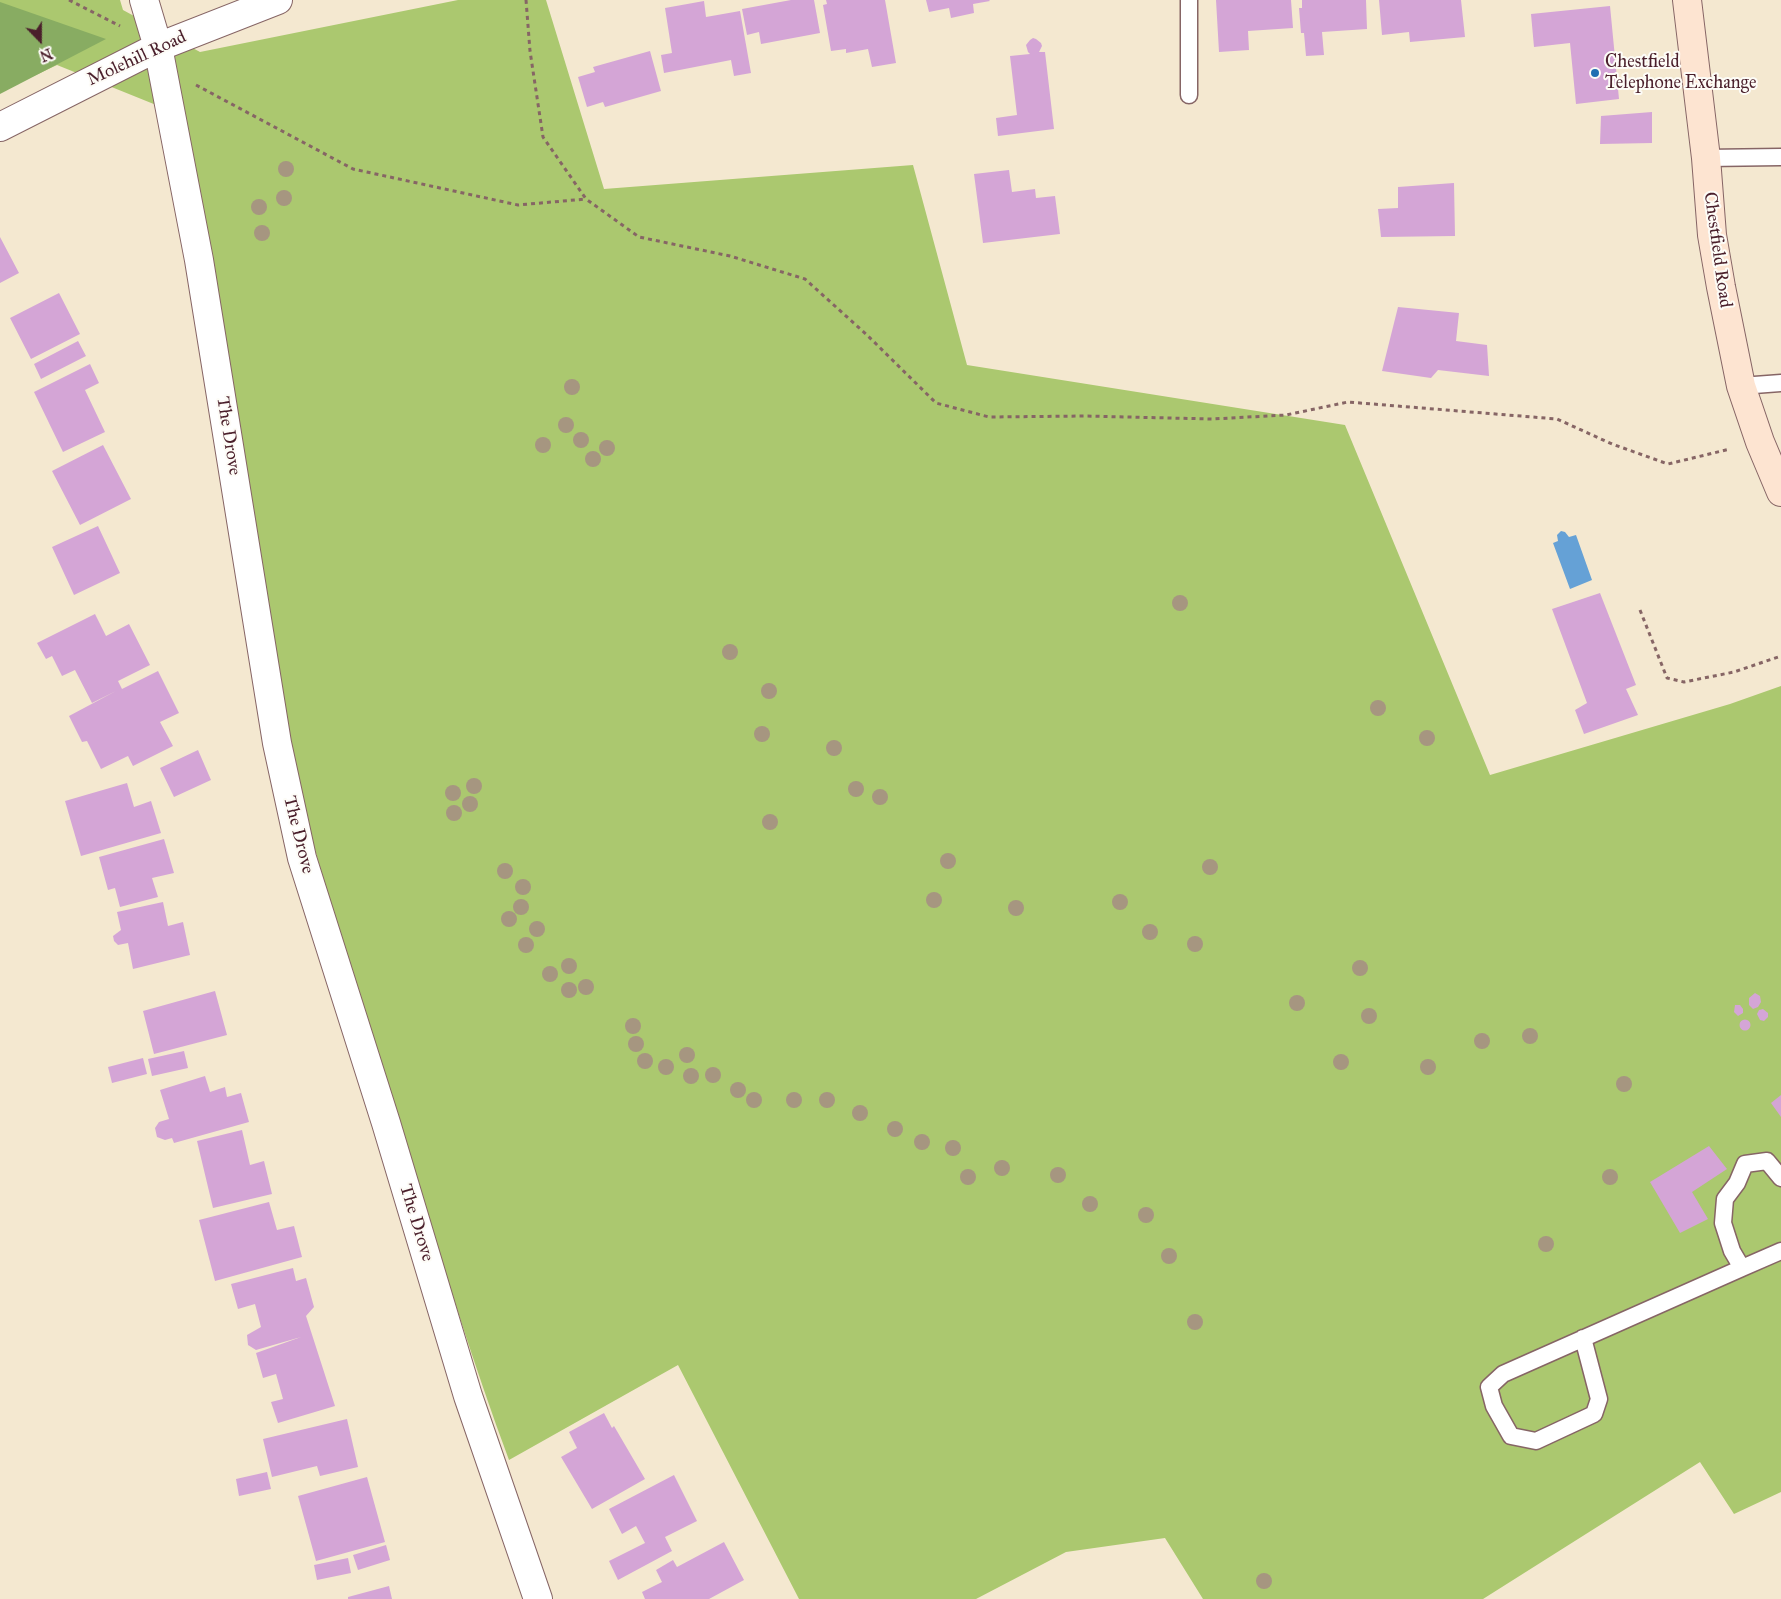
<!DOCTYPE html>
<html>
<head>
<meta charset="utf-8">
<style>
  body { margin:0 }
  #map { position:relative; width:1781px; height:1599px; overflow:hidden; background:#f4e8d0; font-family:"IM FELL Great Primer",serif }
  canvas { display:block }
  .north { position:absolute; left:15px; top:15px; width:50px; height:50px; -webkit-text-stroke:4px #fdfcf7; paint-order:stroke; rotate:158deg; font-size:14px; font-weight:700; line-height:20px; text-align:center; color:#4a1f2b }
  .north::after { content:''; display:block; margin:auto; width:18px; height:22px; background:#4a1f2b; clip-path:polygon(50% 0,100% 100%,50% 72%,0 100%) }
</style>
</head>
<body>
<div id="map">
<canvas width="1781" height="1599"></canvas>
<div class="north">N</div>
</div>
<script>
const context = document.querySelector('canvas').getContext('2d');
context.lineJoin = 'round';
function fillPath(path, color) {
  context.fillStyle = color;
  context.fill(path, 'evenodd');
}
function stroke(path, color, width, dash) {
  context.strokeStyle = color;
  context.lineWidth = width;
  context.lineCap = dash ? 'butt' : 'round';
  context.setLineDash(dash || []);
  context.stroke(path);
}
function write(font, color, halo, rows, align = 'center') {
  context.font = font + ' "IM FELL Great Primer",serif';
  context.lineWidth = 4;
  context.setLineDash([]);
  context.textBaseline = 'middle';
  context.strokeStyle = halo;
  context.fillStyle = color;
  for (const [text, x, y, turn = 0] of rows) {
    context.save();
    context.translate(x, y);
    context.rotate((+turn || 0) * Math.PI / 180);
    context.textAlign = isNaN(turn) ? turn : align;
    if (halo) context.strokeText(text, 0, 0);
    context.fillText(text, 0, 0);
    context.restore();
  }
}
fillPath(new Path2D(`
  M0,0H120L123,10L200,52L458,0H546L604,189L913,165L967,365L1345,425L1490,775L1730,704L1781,686V1492L1734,1514L1700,1462L1483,1599H1203L1165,1538L1066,1552L976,1599H799L678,1365L509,1460C474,1366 445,1271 415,1176C369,1034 324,890 287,745L176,113L57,65L0,92Z`), '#abc86f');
fillPath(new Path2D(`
  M0,2L106,39L0,94Z`), '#88ac62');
fillPath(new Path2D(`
  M1561,531L1565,532L1569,537L1576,535L1592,580L1570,589L1553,543L1558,541L1557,535Z`), '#65a1d6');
fillPath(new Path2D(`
  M791,0H814L820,33L761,44L759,32L747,35L742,9Z
  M826,0H885L896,63L872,67L868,49L846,53V49L831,51L823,5L827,4Z
  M926,0H989L990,1L973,4L974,13L951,18L949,8L929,12Z
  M1216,0H1291L1293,28L1248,31L1249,50L1219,52Z
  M1302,0H1366L1367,29L1322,32L1324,55L1306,56L1304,33H1301L1299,8H1302Z
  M1379,0H1461L1465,37L1410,42L1409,32L1382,35Z
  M704,1L706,17L740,11L751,73L734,76L731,60L664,73L661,55L672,53L665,8Z
  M1610,6L1619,99L1576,104L1570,43L1534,47L1531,14Z
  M1033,38L1036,39L1041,43L1042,46L1039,52H1045L1054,129L998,136L996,118L1017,115L1010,56L1030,54L1028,52L1026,45L1030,40Z
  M650,51L661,91L605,107L603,102L587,107L578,77L595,72L593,67Z
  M1652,112V143L1600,144L1601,116Z
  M1009,170L1012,192L1035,189L1036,198L1055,196L1060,234L983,243L974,174Z
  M1454,183L1455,236L1381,237L1378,209L1398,208V187Z
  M0,237L19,273L0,283Z
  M59,293L80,334L31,359L10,318Z
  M1398,307L1459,313L1456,341L1487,345L1489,376L1438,370L1431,378L1382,371Z
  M78,341L86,356L41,379L34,364Z
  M90,364L99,383L85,390L105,432L63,452L34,392Z
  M103,445L131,499L80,525L52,471Z
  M98,526L120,573L74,595L52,547Z
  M1600,593L1636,685L1626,689L1638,715L1584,734L1575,710L1587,703L1552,609Z
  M95,614L106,636L129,624L150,665L118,681L122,689L158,671L179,713L160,722L173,746L133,766L128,756L101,769L87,741L82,742L69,716L116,691L92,703L75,670L62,676L52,656L46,659L37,643Z
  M198,750L211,780L174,797L160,768Z
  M127,783L134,807L151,801L161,833L81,856L65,801Z
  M164,839L174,873L152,878L158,897L120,907L115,888L108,890L99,857Z
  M163,902L168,926L183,922L190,955L133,969L128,943L118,945L114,941L113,936L121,930L117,912Z
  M215,991L227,1035L154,1054L143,1011Z
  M1755,993L1760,996L1761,1002L1758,1007L1753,1009L1749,1005V998Z
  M1735,1005H1740L1743,1009V1013L1738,1016L1734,1012Z
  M1763,1009L1768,1013V1017L1764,1021L1760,1020L1757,1014L1759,1010Z
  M1739.5 1025a5.5 5.5 0 1 1 11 0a5.5 5.5 0 1 1-11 0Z
  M184,1051L188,1068L152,1076L148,1059Z
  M143,1058L147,1074L112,1083L108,1067Z
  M205,1076L210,1092L225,1087L227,1097L241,1093L249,1122L174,1143L172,1138L165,1140L157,1137L155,1128L159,1122L169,1119L160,1090Z
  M1781,1095V1117L1771,1103Z
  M242,1130L250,1165L264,1161L272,1194L213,1208L197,1141Z
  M1709,1146L1727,1169L1692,1192L1708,1219L1680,1233L1650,1182Z
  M269,1202L277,1230L294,1226L302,1257L215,1281L199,1220Z
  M293,1268L296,1281L306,1278L314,1307L306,1316L335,1406L278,1423L271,1402L283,1399L276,1374L263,1378L256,1353L301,1337L256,1350L248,1345L247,1335L261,1327L255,1304L238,1309L231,1284Z
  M604,1413L612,1428L614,1426L645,1479L592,1509L561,1457L577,1448L569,1432Z
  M347,1419L358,1467L320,1476L317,1466L272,1477L263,1439Z
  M267,1472L271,1489L239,1496L236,1479Z
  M674,1475L697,1521L665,1537L672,1551L618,1580L609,1561L645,1543L636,1526L622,1534L609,1509Z
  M367,1477L385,1542L316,1561L298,1496Z
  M724,1542L744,1580L709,1599H645L642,1592L662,1582L656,1570L673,1560L677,1567Z
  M386,1545L390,1560L358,1570L353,1555Z
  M348,1558L351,1573L317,1580L314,1565Z
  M389,1586L392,1599H348V1597Z`), '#d4a5d6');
const lane = new Path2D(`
  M1189,95V0
  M1706,158L1781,157
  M1741,386L1781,383
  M1781,1178L1767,1161L1745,1164L1737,1183L1725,1199L1723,1223L1732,1251L1742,1268L1781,1251
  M1583,1338L1599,1399L1594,1414L1536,1441L1511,1436L1494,1406L1489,1387L1503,1374L1742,1268`);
const street = new Path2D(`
  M144,0L158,47L199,260L277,743L302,858L386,1123L468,1396L538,1599
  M0,127L158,47L278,0`);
const secondary = new Path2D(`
  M1687,0L1706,158L1712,235L1721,287L1741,386L1760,442L1781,492`);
stroke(lane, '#866565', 19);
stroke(street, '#866565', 30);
stroke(secondary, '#866565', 30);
stroke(new Path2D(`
  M69,0L120,26
  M526,0L530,51L543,137L586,199L639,237L730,256L805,279L867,335L936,403L989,417L1085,416L1212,419L1286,415L1348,402L1557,419L1612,444L1668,464L1730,449
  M196,85L353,169L518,205L586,199
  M1640,610L1667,678L1684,682L1734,672L1781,656`), '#866565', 3, [4, 4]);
stroke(lane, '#fff', 16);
stroke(street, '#fff', 28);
stroke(secondary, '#fde4d1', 28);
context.fillStyle = '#a69680';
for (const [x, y] of [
  [286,169],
  [284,198],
  [259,207],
  [262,233],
  [572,387],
  [566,425],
  [581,440],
  [543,445],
  [607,448],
  [593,459],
  [1180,603],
  [730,652],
  [769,691],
  [1378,708],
  [762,734],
  [1427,738],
  [834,748],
  [474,786],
  [856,789],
  [453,793],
  [880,797],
  [470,804],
  [454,813],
  [770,822],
  [948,861],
  [1210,867],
  [505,871],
  [523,887],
  [934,900],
  [1120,902],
  [521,907],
  [1016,908],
  [509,919],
  [537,929],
  [1150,932],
  [1195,944],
  [526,945],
  [569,966],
  [1360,968],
  [550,974],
  [586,987],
  [569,990],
  [1297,1003],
  [1369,1016],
  [633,1026],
  [1530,1036],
  [1482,1041],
  [636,1044],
  [687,1055],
  [645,1061],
  [1341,1062],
  [666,1067],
  [1428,1067],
  [713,1075],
  [691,1076],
  [1624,1084],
  [738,1090],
  [754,1100],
  [794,1100],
  [827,1100],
  [860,1113],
  [895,1129],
  [922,1142],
  [953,1148],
  [1002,1168],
  [1058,1175],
  [968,1177],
  [1610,1177],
  [1090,1204],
  [1146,1215],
  [1546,1244],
  [1169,1256],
  [1195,1322],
  [1264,1581]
]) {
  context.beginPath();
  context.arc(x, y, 8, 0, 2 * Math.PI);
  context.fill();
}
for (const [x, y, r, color] of [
  [1595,73,5,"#1f6fb2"]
]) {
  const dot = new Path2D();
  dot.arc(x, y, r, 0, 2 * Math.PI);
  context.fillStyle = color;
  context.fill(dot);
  stroke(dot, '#fdfcf7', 2);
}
write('18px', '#4a1f2b', '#fdfcf7', [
  ["Molehill Road",137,59,-25],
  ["Chestfield Road",1717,250,82],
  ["The Drove",228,436,81],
  ["The Drove",298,835,76],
  ["The Drove",416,1223,73]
]);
write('18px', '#4a1f2b', '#fdfcf7', [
  ["Chestfield",1605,63],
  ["Telephone Exchange",1605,84]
], 'left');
</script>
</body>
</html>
